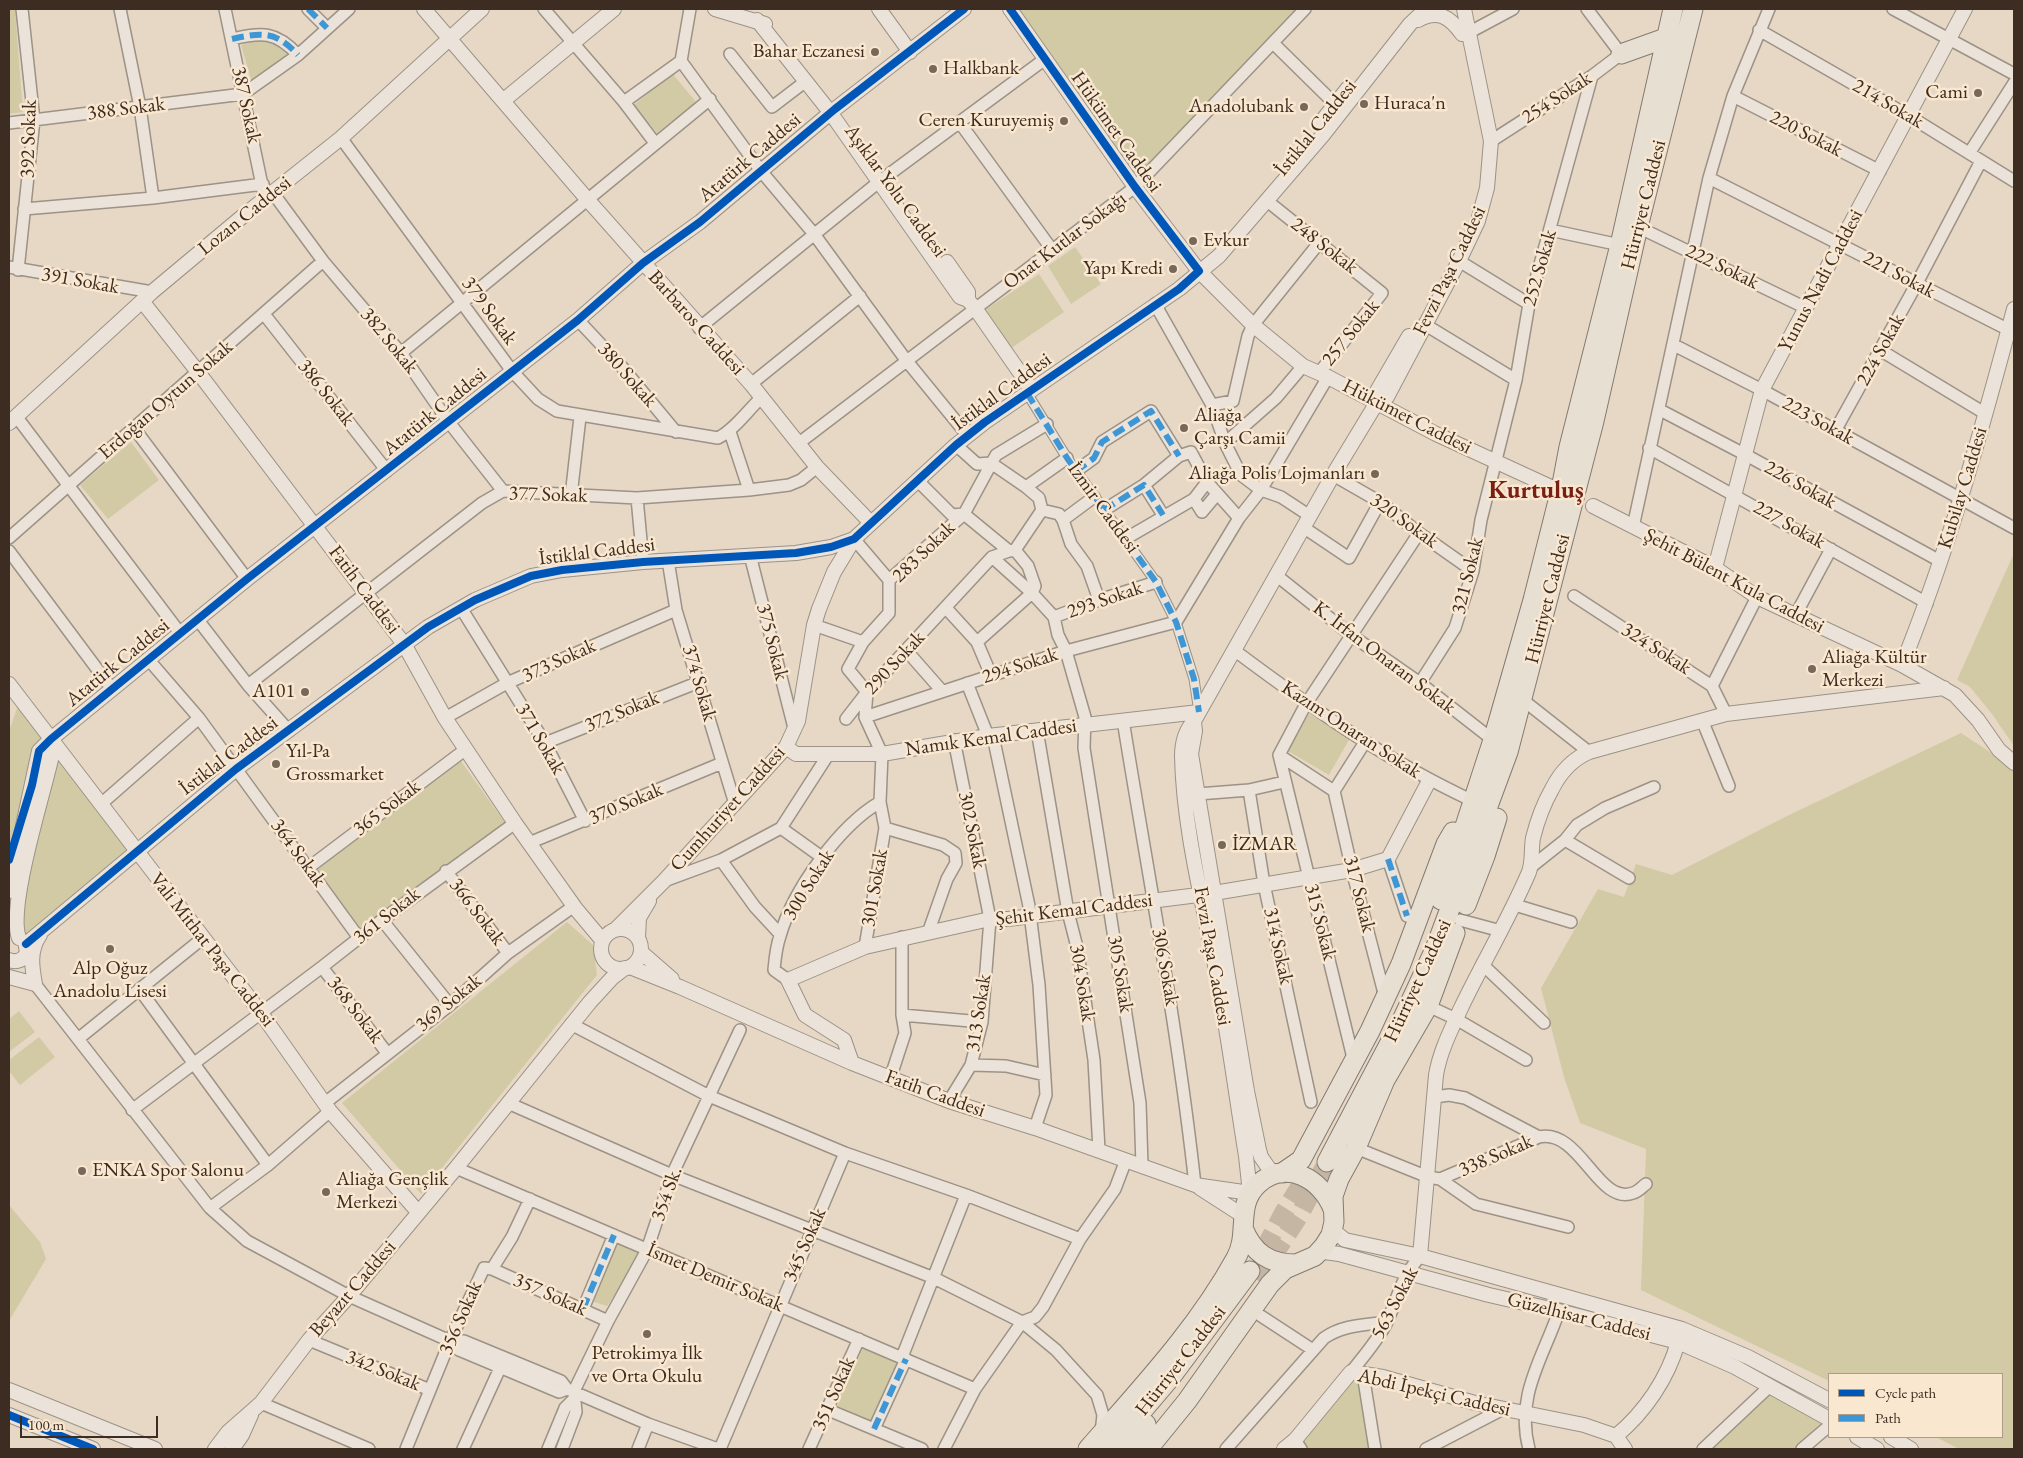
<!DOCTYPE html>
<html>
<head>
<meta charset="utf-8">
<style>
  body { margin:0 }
  #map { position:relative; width:2023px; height:1458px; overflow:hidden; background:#e7d8c5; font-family:"EB Garamond",serif }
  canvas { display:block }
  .frame { position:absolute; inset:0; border:10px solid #3d2c21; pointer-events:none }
  .legend { position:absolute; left:1828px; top:1373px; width:175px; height:65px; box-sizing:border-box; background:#f9e7d0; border:1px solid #ae9c8a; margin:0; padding:6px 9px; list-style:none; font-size:15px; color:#3d2c21 }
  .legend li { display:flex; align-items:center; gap:10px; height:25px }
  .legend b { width:25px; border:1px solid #ae9c8a }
  .scale { position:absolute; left:20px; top:1416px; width:138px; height:22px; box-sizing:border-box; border:2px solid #3d2c21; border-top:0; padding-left:6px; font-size:15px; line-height:18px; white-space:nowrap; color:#3d2c21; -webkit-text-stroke:4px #f9e7d0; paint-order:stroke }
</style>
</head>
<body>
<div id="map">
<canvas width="2023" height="1458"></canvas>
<div class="frame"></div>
<ul class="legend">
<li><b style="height:6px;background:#0057b8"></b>Cycle path</li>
<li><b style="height:6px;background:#3f96d5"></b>Path</li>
</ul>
<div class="scale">100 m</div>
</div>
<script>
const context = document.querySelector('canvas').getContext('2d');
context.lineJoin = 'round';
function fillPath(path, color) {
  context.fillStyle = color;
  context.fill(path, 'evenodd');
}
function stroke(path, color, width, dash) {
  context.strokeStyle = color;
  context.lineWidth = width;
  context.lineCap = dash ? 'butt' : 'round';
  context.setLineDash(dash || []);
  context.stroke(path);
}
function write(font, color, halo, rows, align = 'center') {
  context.font = font + ' "EB Garamond",serif';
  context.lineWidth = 5;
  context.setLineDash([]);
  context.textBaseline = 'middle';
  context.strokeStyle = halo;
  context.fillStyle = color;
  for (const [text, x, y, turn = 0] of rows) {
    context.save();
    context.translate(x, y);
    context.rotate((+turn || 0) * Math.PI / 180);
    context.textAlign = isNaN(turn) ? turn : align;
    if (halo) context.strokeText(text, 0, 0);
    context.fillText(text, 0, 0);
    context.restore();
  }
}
fillPath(new Path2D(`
  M9,9H15L23,112L9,114Z
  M1010,9H1304L1135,187Z
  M266,38L289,54L252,83L241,45Z
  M672,73L696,102L657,133L634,105Z
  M1075,247L1101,284L1071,304L1048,266Z
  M1039,274L1064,312L1010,349L985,310Z
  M131,442L159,480L108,519L80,485Z
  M2014,553V746L1992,714L1970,687L1957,680Z
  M20,700L136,851L26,944L9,860V731Z
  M1309,714L1350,738L1329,775L1288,751Z
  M1961,733L2014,768V1449H1959L1936,1437H2002V1374H1829V1381L1641,1290L1646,1149L1580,1123L1564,1077L1541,988L1598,889L1624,897L1636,864L1672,875L1785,817Z
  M460,760L506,824L359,930L313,866Z
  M567,922L593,945L597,975L421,1194L342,1103Z
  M19,1011L35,1032L9,1052V1019Z
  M39,1037L55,1057L20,1085L9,1071V1060Z
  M9,1205L40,1242L46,1259L9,1321Z
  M617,1241L641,1254L607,1306L591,1301Z
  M864,1346L898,1361L871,1421L837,1406Z
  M1351,1372L1363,1374L1375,1449H1301L1295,1440Z
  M1770,1386L1829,1419L1802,1449H1703Z`), '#d2caa5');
stroke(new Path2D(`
  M1264,1250L1284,1212L1309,1172
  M1257,1280L1299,1216L1327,1162`), '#c5b6a4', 19, [19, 9]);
const pedestrian = new Path2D(`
  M1027,393L1067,458L1156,582L1176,622L1194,679L1199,712`);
const minor = new Path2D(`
  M120,9L140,107L153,198
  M225,9L263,190
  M308,9L327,28
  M544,9L624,102L655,143
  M1893,9L2014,74
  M1759,30L1909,116L2014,181
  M1470,32L1513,9
  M232,39C262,32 276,31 298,55
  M1273,43L1335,104
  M730,54L772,107L806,81
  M681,61L690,9
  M1733,96L1880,171
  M624,102L681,61L761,171L814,234L906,360L968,436
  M9,123L243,94L298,55L349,9
  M960,123L1053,251
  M341,138L512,371L538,399L557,411L718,438C735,429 747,411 762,397
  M1491,141L1592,76L1621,54L1587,9
  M1970,152L2014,83
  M1709,178L2009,330
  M273,193L323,261L401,353L448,421L503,491
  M1266,200L1382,293L1319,373
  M24,209L153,198L263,184
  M1638,227L1806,308
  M1550,230L1620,245
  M1459,261L1529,304
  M9,267L152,292
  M18,270L34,120L22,9
  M1155,304L1212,405L1225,443L1241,475L1261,490L1281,497L1310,516
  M264,314L387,471
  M578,320L622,367L676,432
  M1424,324L1516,380
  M699,328L880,181L1045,59
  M1674,345L1762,390L2014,528
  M1880,350L1986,414
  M401,353L710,99
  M751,384L860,296
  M1212,405L1233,401L1248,336L1253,325L1319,243
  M1660,410L1746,455L1940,561
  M16,416L180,633
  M134,428L247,579
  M1835,431L1916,285L1981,161
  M730,432L749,490
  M799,443L1135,187L1305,9
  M1225,443L1276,398L1303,366
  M956,445L977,464L991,463L1026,487L1039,498L1042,510
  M1649,448L1927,603
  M1076,471L1094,458L1102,442L1151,411L1179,456
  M1333,475L1380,502L1419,533L1473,571
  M919,482L952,515L964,514L1009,551L1015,550L1028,566L1035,586L1032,593L1054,617L1058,635L1066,651L1085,717L1084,748L1140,1103L1142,1166
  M1207,482L1194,499L1202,512L1217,494
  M1144,485L1179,456L1191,452L1207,482L1239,518
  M1026,487L1067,458
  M571,496L580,417
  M637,498L643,562
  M1042,510L1059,514L1063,520L1071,544L1087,566L1099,600
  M1104,510L1144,485L1163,515
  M1063,520L1094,497
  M1303,527L1349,558L1380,502
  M1633,527L1709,178L1733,96L1769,9
  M9,538L323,261
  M854,539L889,580
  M1125,539L1194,499
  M1015,550L1042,510
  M9,551L112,689
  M750,555L794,728
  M668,560L676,610L735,804
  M1276,575L1351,635L1420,683L1493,740
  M1574,596L1712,686L1726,714
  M461,608L545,743L585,821
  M946,608L977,642L991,675
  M1795,616L1831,549
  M1054,617L1099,600L1156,582
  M198,620L248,685L289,731
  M814,625L863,642
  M977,642L1032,593L992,557
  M906,650L942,691
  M1234,650C1310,707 1387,761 1473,801
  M967,683L988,736
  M1420,683L1455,628L1473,571L1481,520L1516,380L1529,304L1592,76
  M248,685L482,503L503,491L637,498L749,490L789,485L801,480L817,467
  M1712,686L1757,597
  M1523,700L1589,752
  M865,717L1066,651L1176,622L1239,518L1261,490L1328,377
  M199,718L359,938
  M445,718L507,683L676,610
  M846,719L867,692L992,557L1009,551
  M1123,720C1148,875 1178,1029 1195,1185
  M1702,720L1729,786
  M1037,730L1068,912L1077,947L1094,1060L1099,1150
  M993,736L1029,906L1039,985L1046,1095L1035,1128
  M545,743L699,682
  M1279,755L1354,1062
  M1279,755L1306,704L1419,533
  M1279,755L1334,791
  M1249,790L1264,884L1311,1102
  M1334,791L1352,870L1385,997
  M1334,791L1365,742
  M1198,794L1249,790L1284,782
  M101,804L199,718L148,659
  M781,828L823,858
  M1565,840L1629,878
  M529,843L722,763
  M1388,859L1407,916
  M721,860L755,907L780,934
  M1531,867L1565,840L1577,825L1605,808L1654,787
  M308,868L466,749
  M446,871L508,953
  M664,881L721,860L781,828L828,755
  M1515,905L1571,922
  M382,920L450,1005
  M1460,920L1501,931
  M928,933L947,879L956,863L955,853L943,845L885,828L880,802L882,754L865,717L867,692L848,669L863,642L889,613V580L964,514L996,455L1047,424
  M865,947L885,828
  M1482,964L1544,1023
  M322,967L387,1053
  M788,980L774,970C775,959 776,947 780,936C793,890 839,826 880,802
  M35,984L210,1208L247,1241L349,1296L450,1341L459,1350L559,1392L567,1389
  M140,990L268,1165
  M1428,1006L1456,1019L1526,1060
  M902,1015L982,1022
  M571,1024L709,1096L845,1153L966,1195L1080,1239
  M78,1039L203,938
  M971,1065L1006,1066L1045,1075
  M890,1079L905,1033L902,1015V937
  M1435,1097L1449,1095L1465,1098L1539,1137
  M949,1101L971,1065L982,1022L990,919L954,740
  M325,1103L450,1005L508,953L574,906
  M508,1103L672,1175L934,1278L1022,1322L1056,1350L1097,1395L1103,1415L1101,1433
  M132,1110L322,967L382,920L515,823
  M1356,1148L1428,1177L1440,1179L1539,1137C1580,1128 1598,1206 1633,1193C1638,1192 1642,1187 1646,1184
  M456,1168L975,1389
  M1440,1179L1476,1204L1568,1227
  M210,1208L268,1165L330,1111
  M492,1269L608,1321
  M583,1309L614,1235
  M1261,1316L1313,1350
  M309,1340L430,1390
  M450,1341H464L561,1381L567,1389L648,1424L718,1449
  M902,1357L966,1195
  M1351,1372C1364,1356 1378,1340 1387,1322C1399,1295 1400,1280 1420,1256
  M1363,1374L1375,1449
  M261,1403L369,1449
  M826,1409L922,1449
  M874,1429L906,1359
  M1295,1440L1301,1449
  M406,1449L450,1341L484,1268L492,1269L512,1237L530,1199
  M463,1449L500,1368
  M548,1449L565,1408L574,1399
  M562,1449L576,1412L574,1391L608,1321L647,1250L672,1175L740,1030
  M638,1449L648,1424
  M720,1449L845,1153
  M809,1449L859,1339
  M944,1449L975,1389L1022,1322L1035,1317L1043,1307L1080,1239L1115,1189L1126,1160
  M1226,1449L1324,1338C1343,1325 1364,1325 1387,1322
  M1426,1449L1503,1409
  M1529,1449C1515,1396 1543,1358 1559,1311
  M1703,1449L1770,1386
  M1802,1449L1829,1426`);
const tertiary = new Path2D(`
  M424,9L587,199L751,384L817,467L871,523
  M715,9L765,24
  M879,9L910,52
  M1010,9L1135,187L1199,271L1253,325L1303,366L1328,377L1436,434L1551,487
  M757,20L830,112L960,297L968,300L975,308L1032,390
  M1418,20C1438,9 1450,17 1462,34
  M504,100L614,9
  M1321,122L1348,88
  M947,262L968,292V300
  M142,301L198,372L404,644L445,718L515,823L576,909L602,940
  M1376,404L1377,391L1409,336
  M9,423L152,292L243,216L341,138L482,9
  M1593,506L1715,568L1757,597L1902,665L1955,695L1978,720L1999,750L2014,763
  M1715,568L1762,390L1965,9
  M1902,665C1949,549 1982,429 2014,309
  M9,684L261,1013L330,1111L418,1212
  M1194,722L1195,731L1191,754L1247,1091L1259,1150L1261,1157L1270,1170L1282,1173
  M786,747L796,754H882L988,736L1199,712
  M9,891L39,751L51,739L247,579L578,320L643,263L700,222L835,109L964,9
  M601 949a20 20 0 1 1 40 0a20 20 0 1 1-40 0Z
  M616,929L664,881L786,747L798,721L814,625L819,609L834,572L854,539
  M19,938C7,907 44,793 52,755L51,739
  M638,938L639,918L649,901
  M26,944L236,769L428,627L475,600L531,576L562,570L643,562L796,553L831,547L854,539L956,445L985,422L1179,289L1219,256L1323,135L1410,24L1426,9
  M641,952L672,979
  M9,960C17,963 24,960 27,952L25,942
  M630,967L680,987L852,1063L949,1101L1035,1128L1195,1185L1250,1193L1246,1156C1234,1083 1225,1008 1209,936C1197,878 1183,815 1182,756C1182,742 1185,731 1194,721L1333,475L1376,404L1387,397L1459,261L1478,221L1487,188L1491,141L1464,9
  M9,977L35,984
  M35,984C32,968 29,950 40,935
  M852,1063L844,1040L805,1015L788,980L865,947L990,919H1008L1214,893L1352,870L1388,859L1429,781
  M1200,1188L1242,1215
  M1334,1222L1335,1232L1345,1240L1420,1256L1682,1329L1748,1357L1829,1400
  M1315,1256L1325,1252L1339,1254L1489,1295L1559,1311L1678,1342L1735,1367L1829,1419
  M1420,1256L1436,1075C1440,1051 1451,1030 1461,1008C1483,962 1509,919 1529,872C1533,861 1531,849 1533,838C1537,822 1544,803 1552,789C1560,773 1573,759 1589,752L1726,714L1944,688
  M9,1390L155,1449
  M9,1415L93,1449
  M1616,1436C1645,1412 1668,1378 1678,1342
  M1616,1436L1625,1449
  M1857,1437L1877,1449
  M1891,1437L1911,1449
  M215,1449L228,1432L261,1403L309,1340L349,1296L456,1168L590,1002L612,978L625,968
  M232,1449L242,1435L251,1415
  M1284,1449L1295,1440L1351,1372L1383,1377L1475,1403L1584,1425L1616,1436`);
const trunk = new Path2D(`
  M1621,54L1674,35
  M1441,900L1493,740L1533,600L1561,489L1569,447L1620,245L1673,9
  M1466,905L1485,856L1497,818
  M1327,1162L1403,1018L1435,949L1508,752L1594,421L1638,227L1693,9
  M1282,1173L1301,1160L1370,1031L1401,964L1446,844L1453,832
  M1243,1228C1253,1253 1269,1264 1296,1264
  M1088,1449C1141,1388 1197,1329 1236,1258C1250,1233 1235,1205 1258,1184C1286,1159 1321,1178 1333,1209
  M1110,1449L1171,1377L1250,1271
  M1127,1449L1146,1424
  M1148,1449L1187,1401L1270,1284L1285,1269L1315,1256L1324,1246L1331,1235L1334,1222L1333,1196L1339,1179L1356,1148L1385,1080L1428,1006L1455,933`);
stroke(pedestrian, '#9c9286', 11);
stroke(minor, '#9c9286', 14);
stroke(tertiary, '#9c9286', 16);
stroke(trunk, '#857a70', 21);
stroke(pedestrian, '#ebe3d9', 9);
stroke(minor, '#ebe3d9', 11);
stroke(tertiary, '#ebe3d9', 14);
stroke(trunk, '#e8dfd3', 19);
stroke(new Path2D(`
  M308,9L327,28
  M232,39C262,32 276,31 298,55
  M1027,393L1067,458L1156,582L1176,622L1194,679L1199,712
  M1076,471L1094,458L1102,442L1151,411L1179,456
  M1104,510L1144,485L1163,515
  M1388,859L1407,916
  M583,1309L614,1235
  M874,1429L906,1359`), '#3f96d5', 6, [12, 6]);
stroke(new Path2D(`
  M9,860L32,785L39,751L51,739L247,579L578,320L643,263L700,222L835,109L964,9
  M26,944L236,769L428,627L475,600L531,576L562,570L643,562L796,553L831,547L854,539L956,445L985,422L1179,289L1199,271L1135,187L1010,9
  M9,1415L93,1449`), '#0057b8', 8);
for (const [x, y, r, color] of [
  [875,52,5,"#78685a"],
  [933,69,5,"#78685a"],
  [1978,93,5,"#78685a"],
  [1364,104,5,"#78685a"],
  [1304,107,5,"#78685a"],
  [1064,121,5,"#78685a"],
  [1193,241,5,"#78685a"],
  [1173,269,5,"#78685a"],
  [1184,428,5,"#78685a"],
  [1375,474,5,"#78685a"],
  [1812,669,5,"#78685a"],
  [305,692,5,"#78685a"],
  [276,764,5,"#78685a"],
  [1222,845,5,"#78685a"],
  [110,949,5,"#78685a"],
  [82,1171,5,"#78685a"],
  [326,1192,5,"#78685a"],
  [647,1334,5,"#78685a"]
]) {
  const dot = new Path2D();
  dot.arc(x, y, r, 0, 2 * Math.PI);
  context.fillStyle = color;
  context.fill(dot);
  stroke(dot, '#f9e7d0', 2);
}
write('20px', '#3d2c21', '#f9e7d0', [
  ["Bahar Eczanesi",865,52,"right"],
  ["Halkbank",943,69],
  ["Cami",1968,93,"right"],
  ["Huraca'n",1374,104],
  ["Anadolubank",1294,107,"right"],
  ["Ceren Kuruyemiş",1054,121,"right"],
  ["Evkur",1203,241],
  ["Yapı Kredi",1163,269,"right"],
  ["Aliağa",1194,416],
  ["Çarşı Camii",1194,439],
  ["Aliağa Polis Lojmanları",1365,474,"right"],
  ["Aliağa Kültür",1822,658],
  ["Merkezi",1822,681],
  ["A101",295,692,"right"],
  ["Yıl-Pa",286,752],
  ["Grossmarket",286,775],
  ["İZMAR",1232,845],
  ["Alp Oğuz",110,969,"center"],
  ["Anadolu Lisesi",110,992,"center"],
  ["ENKA Spor Salonu",92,1171],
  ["Aliağa Gençlik",336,1180],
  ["Merkezi",336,1203],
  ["Petrokimya İlk",647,1354,"center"],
  ["ve Orta Okulu",647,1377,"center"]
], 'left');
write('20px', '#3d2c21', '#f9e7d0', [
  ["254 Sokak",1557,98,-33],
  ["214 Sokak",1888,104,30],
  ["387 Sokak",246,105,78],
  ["388 Sokak",126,109,-7],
  ["İstiklal Caddesi",1316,128,-51],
  ["Hükümet Caddesi",1116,132,55],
  ["220 Sokak",1806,134,27],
  ["392 Sokak",29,139,-88],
  ["Atatürk Caddesi",750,158,-40],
  ["Aşıklar Yolu Caddesi",895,191,54],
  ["Hürriyet Caddesi",1644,205,-76],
  ["Lozan Caddesi",245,216,-39],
  ["Onat Kutlar Sokağı",1065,241,-37],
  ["248 Sokak",1324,246,38],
  ["222 Sokak",1722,267,26],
  ["252 Sokak",1540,268,-74],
  ["Fevzi Paşa Caddesi",1450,271,-64],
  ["221 Sokak",1899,275,28],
  ["391 Sokak",80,281,10],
  ["Yunus Nadi Caddesi",1821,281,-62],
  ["379 Sokak",489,311,54],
  ["Barbaros Caddesi",696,323,48],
  ["257 Sokak",1351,333,-51],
  ["382 Sokak",389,341,51],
  ["224 Sokak",1881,350,-61],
  ["380 Sokak",627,375,49],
  ["İstiklal Caddesi",1002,392,-36],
  ["386 Sokak",326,393,52],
  ["Erdoğan Oytun Sokak",166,400,-41],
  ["Atatürk Caddesi",435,412,-39],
  ["Hükümet Caddesi",1407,417,27],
  ["223 Sokak",1818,421,29],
  ["226 Sokak",1800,485,29],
  ["Kubilay Caddesi",1963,488,-73],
  ["377 Sokak",548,495,2],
  ["İzmir Caddesi",1103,508,54],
  ["320 Sokak",1404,521,36],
  ["227 Sokak",1789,525,29],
  ["İstiklal Caddesi",597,552,-7],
  ["283 Sokak",924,552,-44],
  ["321 Sokak",1468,576,-76],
  ["Şehit Bülent Kula Caddesi",1734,581,28],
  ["Fatih Caddesi",364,590,53],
  ["Hürriyet Caddesi",1548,599,-76],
  ["293 Sokak",1105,600,-19],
  ["375 Sokak",772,642,76],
  ["324 Sokak",1656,649,33],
  ["K. İrfan Onaran Sokak",1384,658,37],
  ["373 Sokak",559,661,-24],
  ["Atatürk Caddesi",118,663,-39],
  ["290 Sokak",895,663,-47],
  ["294 Sokak",1020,666,-18],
  ["374 Sokak",699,683,74],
  ["372 Sokak",622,712,-22],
  ["Kazım Onaran Sokak",1351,730,33],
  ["Namık Kemal Caddesi",991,738,-8],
  ["371 Sokak",540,739,60],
  ["İstiklal Caddesi",229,756,-37],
  ["370 Sokak",626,804,-23],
  ["365 Sokak",387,808,-37],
  ["Cumhuriyet Caddesi",728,809,-48],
  ["302 Sokak",972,830,79],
  ["364 Sokak",298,853,54],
  ["300 Sokak",809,885,-58],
  ["301 Sokak",875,888,-80],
  ["317 Sokak",1359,894,76],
  ["Şehit Kemal Caddesi",1074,910,-7],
  ["366 Sokak",477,912,53],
  ["361 Sokak",387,916,-38],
  ["315 Sokak",1320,922,76],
  ["314 Sokak",1278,946,78],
  ["Vali Mithat Paşa Caddesi",212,950,52],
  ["Fevzi Paşa Caddesi",1212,956,80],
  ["306 Sokak",1165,967,80],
  ["305 Sokak",1120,974,81],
  ["Hürriyet Caddesi",1418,981,-65],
  ["304 Sokak",1082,983,81],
  ["369 Sokak",449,1003,-39],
  ["368 Sokak",355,1010,53],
  ["313 Sokak",979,1013,-81],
  ["Fatih Caddesi",935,1094,20],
  ["338 Sokak",1496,1156,-23],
  ["354 Sk.",667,1194,-70],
  ["345 Sokak",805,1245,-66],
  ["İsmet Demir Sokak",715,1278,23],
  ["Beyazıt Caddesi",353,1289,-49],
  ["357 Sokak",550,1295,24],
  ["563 Sokak",1395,1303,-62],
  ["Güzelhisar Caddesi",1579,1317,14],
  ["356 Sokak",461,1318,-66],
  ["Hürriyet Caddesi",1181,1361,-52],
  ["342 Sokak",383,1371,22],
  ["Abdi İpekçi Caddesi",1434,1393,13],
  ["351 Sokak",834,1394,-66]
]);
write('bold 25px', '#7a1f14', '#f9e7d0', [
  ["Kurtuluş",1536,491]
]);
</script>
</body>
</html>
